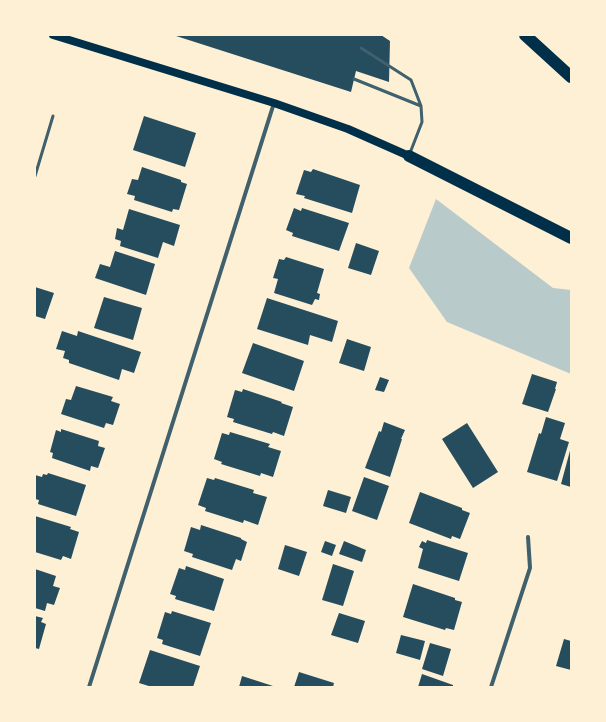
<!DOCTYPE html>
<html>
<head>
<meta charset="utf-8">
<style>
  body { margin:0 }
  #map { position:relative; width:606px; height:722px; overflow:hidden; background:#fdf0d5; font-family:"DM Sans",sans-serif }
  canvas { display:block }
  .frame { position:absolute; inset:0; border:36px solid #fdf0d5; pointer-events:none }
</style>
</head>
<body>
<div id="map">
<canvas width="606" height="722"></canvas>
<div class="frame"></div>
</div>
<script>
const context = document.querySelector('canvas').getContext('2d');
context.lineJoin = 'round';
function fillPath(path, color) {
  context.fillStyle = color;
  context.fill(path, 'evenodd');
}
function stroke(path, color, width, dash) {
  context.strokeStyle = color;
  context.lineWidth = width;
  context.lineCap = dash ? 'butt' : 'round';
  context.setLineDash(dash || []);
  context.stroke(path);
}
fillPath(new Path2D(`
  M436,199L553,288L571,290V374L447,322L409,268Z`), '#b9caca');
fillPath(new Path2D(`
  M173,35H381L390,41L389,82L356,71L351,92Z
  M144,116L196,133L185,167L133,150Z
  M142,167L181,180V182L187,184L179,210L173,209L172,212L134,200L135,196L127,194L132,179L138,180Z
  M313,169L360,185L352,213L304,198L305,196L296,194L304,170L311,172Z
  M294,208L301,211L302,208L349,223L339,251L292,236L293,233L286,230Z
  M129,209L180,225L174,246L163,242L158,258L120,246L121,241L115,239L117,228L123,230Z
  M356,243L379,251L371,275L348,268Z
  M115,251L155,264L146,295L95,278L100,264L110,267Z
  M286,257L324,269L317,293L320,294L319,300L315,299L312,305L274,293L278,279L273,278L279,259L284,260Z
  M35,287L54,293L45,319L35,316Z
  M104,297L142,308L133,340L94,328Z
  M267,298L338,321L332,342L310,335L308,345L257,329Z
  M62,331L77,336L78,331L141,352L134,373L122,369L119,380L69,363V360L63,358L65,351L56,349Z
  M347,339L371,347L364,371L339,363Z
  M253,343L304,361L294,391L242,373Z
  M532,374L557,382L555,389H556L548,412L522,404Z
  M380,377L389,380L384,392L375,390Z
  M76,386L113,397L111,401L120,404L113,425L106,423L104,428L61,414L66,399L71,400Z
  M243,389L282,402L281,403L293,407L284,436L273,432L272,434L233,422L234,419L227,417L235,390L242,392Z
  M546,417L565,423L560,439L569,442L557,481L527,472L539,433L541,434Z
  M384,422L405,430L401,439H402L390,477L365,468L379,431L381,432Z
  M467,423L498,472L473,488L442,439Z
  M61,429L99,441L98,446L105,448L98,468L91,466L90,471L52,458L53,453L50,452L56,430L61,432Z
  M230,432L270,444L268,447L281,451L273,477L261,473L260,476L221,464L222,462L214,459L222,433L229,435Z
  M571,447V487L561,484Z
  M48,473L86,485L76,516L38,504L39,500L35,499V475L42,477L43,474L47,475Z
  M364,477L389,486L377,520L352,511Z
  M207,478L214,480L215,478L254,490L253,493L267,497L258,525L244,520L243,523L205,511L206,508L198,505Z
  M328,490L351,497L346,513L323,506Z
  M420,492L462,508V510L470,513L460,539L452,536L451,539L409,523Z
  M35,516L71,527L70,529L79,532L71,559L63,556L61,560L35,552Z
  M201,525L241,538V539L247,542L241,561L236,559L232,570L192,557L193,554L184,551L191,527L200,530Z
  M427,540L468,553L459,581L418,568L423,549L419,547L422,541L426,543Z
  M325,541L336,545L332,556L321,552Z
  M344,541L366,550L362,562L339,554Z
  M285,545L307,552L299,576L278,569Z
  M333,564L354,571L343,606L322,600Z
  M186,566L224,579L214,611L175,599L176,596L170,594L179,568L185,570Z
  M35,569L56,576L53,586L60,588L54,605L47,603L45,611L35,608Z
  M413,584L455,598V600L462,602L454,630L446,628L445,630L403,617Z
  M172,611L211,623L200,656L162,644L163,640L157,638L165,612L171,614Z
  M339,613L365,621L358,643L331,635Z
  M35,616L43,618L41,622L46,624L39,649L35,648Z
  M401,635L425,641L420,660L396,653Z
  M564,639L571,641V670L556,666Z
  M430,643L451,649L443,676L422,669Z
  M150,650L200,666L193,687H152L139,683Z
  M299,672L334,683L333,687H294Z
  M422,674L453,685V687H418Z
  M242,676L273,686L272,687H239Z`), '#264d5e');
stroke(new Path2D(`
  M361,48L411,80L421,106L422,122L410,153
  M354,79L421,106
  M35,176L53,116`), '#3f606c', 3);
stroke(new Path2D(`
  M89,687L274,103
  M491,687L530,568L528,537`), '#3f606c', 4);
stroke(new Path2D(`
  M53,35L274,103L348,129L409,156`), '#003049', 8);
stroke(new Path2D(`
  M525,35L571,77
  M409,156L571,238`), '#003049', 12);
</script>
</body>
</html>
